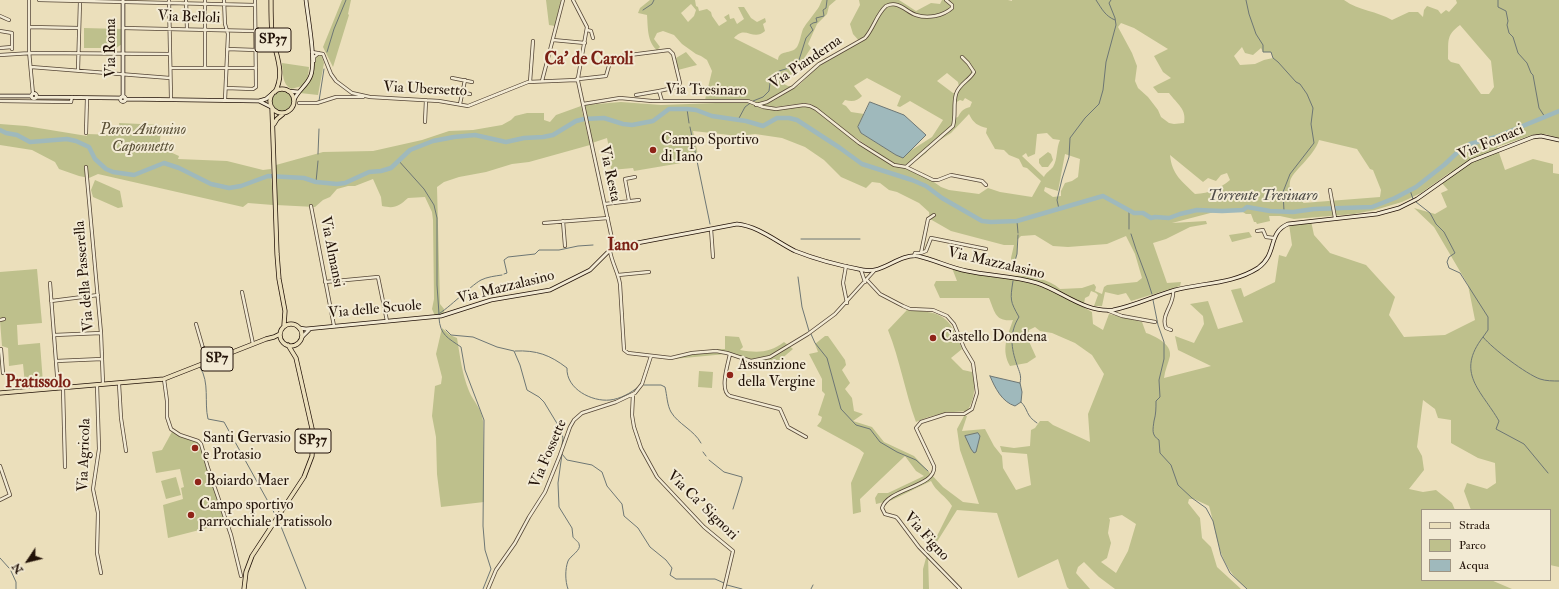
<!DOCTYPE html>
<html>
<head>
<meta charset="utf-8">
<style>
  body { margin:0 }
  #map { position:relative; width:1559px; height:589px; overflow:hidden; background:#ebdfbb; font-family:"IM FELL Double Pica",serif }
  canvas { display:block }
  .legend { position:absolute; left:1421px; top:509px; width:130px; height:72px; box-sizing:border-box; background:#f2ead3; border:1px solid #9f9482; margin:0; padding:5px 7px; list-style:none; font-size:12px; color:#221208 }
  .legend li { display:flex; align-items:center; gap:8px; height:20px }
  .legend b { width:20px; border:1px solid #9f9482 }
  .north { position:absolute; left:8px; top:541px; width:40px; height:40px; -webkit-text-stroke:3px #f2ead3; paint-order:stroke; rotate:235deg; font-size:11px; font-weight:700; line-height:16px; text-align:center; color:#221208 }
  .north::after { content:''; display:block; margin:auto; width:14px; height:18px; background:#221208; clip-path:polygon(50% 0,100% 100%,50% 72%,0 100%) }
</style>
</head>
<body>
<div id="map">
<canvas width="1559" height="589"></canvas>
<ul class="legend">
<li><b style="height:5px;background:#ebdfbb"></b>Strada</li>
<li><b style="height:11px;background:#bec08c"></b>Parco</li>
<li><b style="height:11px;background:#9fb9bc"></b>Acqua</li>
</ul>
<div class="north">N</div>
</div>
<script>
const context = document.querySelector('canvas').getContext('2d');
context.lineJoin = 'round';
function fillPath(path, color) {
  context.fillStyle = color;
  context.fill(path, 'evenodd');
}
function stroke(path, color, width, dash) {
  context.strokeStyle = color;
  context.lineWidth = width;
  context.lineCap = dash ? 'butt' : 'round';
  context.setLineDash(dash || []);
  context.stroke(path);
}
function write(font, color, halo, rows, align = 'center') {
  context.font = font + ' "IM FELL Double Pica",serif';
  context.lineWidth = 4;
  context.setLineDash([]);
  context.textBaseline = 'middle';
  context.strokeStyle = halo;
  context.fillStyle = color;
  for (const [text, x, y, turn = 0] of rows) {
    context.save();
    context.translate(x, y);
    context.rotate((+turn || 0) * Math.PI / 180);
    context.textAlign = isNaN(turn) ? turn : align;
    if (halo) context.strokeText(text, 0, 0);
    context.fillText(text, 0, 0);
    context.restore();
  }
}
fillPath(new Path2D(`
  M342,0H351L348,14L349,15L333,67L323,47Z
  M546,0H561L555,26L549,25Z
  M650,0H695L696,6L698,7L699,11L707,9L711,12L712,16L719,26L727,21L724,17L729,14L730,19L734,18L737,24L744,19L738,7H744L751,18L757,22L765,18L766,22L763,24L765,31C753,42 745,24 734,38L778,60C779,49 791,55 797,47C800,42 801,34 803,29C807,22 812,17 816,11C819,8 820,4 822,0H836L829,6L827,14L817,24L808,44L811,48L799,66L784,84L788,86H792L771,98L773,101L799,85L819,66L860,42L853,34L850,24L860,5L859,0H899L916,11L931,3L940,4L942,0H1008L1012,1V0H1344C1359,11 1377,11 1392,20L1409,12H1418L1423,17L1424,10L1427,6L1438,10L1441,14L1446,10L1449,12L1457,3L1456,0H1559V138L1545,134H1535L1497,147L1505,170L1533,159L1553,164V173L1559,174V567L1550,565V510H1471L1464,491L1467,483L1487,489L1496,483L1495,463L1478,458L1451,443V420L1438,418L1435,409L1423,400L1417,447L1422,456L1424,470L1409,489L1423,492L1436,490L1452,503L1455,510H1422V580H1491L1512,589H1247C1217,564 1219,540 1209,506L1194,499H1189L1188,503L1200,518L1202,538L1211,547L1217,567L1241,589H1115L1099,577L1084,562L1078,567L1076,573L1090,589H1069L1067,587L1058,559L1018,578L997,513L957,510L928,556L929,589H923V569L926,558L952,506C946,496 936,492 931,481L892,500L876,504L875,498L878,493H888L924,476L916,471L905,456L860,499L861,512L853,514L851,483L864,453L859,449L817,426L821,421L822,417L818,415L825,394L822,391V379L809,354L818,352L815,344L825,336H828L845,360L846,365L842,370L850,383L845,389L852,398L854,411L863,414L853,421L872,427L884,442L914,456L943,487L963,502L979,504L960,450L957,429L964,416H967L962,431L985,429L994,446L1002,456L1003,468L1016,490L1031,485L1027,454L1002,452L1000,446L1014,448L1030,446L1031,430L1035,428L1040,421H1048L1053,425L1090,442L1088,414L1104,374L1092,355L1075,343L1052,333L1040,331L1035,327L1029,330L1027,337L1036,357L1027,363L1010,366C1001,350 1007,337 1013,320C995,322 995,312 989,298H940L934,285L936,281H957L952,268C977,276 1003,277 1028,283C1050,288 1072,301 1092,312L1093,324L1103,330L1109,314L1142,322L1146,333C1155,336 1172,344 1170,356C1168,364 1165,370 1164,378L1211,366L1178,350L1175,336L1194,343L1204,324L1203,316L1190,304L1208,301L1218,329L1243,322L1231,290L1241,288L1244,297L1275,282L1279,255L1286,257L1292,245L1289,224L1311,221L1314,235L1330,253L1366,265L1395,297L1389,315L1404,337L1445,335L1475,320L1468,285L1434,227L1414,208L1435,214L1447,207L1441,193L1448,190L1441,182L1452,171L1421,193L1402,202L1375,210L1354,214L1294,219L1280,216H1269L1270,221L1257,224L1256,222H1254L1251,214H1246L1238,209L1218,211L1172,223L1206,221L1207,224L1190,227L1166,239L1153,243L1167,283L1181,282L1180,286L1131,301L1126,293L1118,295L1105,292L1102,306H1094L1098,295L1096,293L1091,291L1089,296L1085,298L1084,304L1052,288L1011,276C1028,275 1047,278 1060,289L1082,288L1094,284L1096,287L1095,291L1102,294L1104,287L1107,285L1137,282L1142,278L1135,254L1126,236L1107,244L1068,247L1053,246L1035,235L1021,236L1017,240V254L1012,271L1011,258L1014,245H1004L951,231L930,219L929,212L919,203L897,192L889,190L880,183L872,182L866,188L841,177L824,160L805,147L782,138L755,134L739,136L693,131L699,160L634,171L633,168L611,170L610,159L611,158L607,138L592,143L585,105L621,102L661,105L744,102L752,104L763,109L780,110L805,106L812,108L857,143L891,165L907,168L931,180L941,187L949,190L979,194L988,188L1000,192L1032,197L1041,181L1027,168L1023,167L1019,159L1009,155L1004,150L995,149L986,133L987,128C978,126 973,123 969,114L951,133L932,145L926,153L918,159L905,165L897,164L891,162L853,136L811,104L805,103L774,107L761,105L751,100H705L712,71L707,60L701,56L696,54L682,44L674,35L663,31L657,33L654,39L660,47L657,50C647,42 648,27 647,15L638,13L640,8ZM691,4L696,10L694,16L688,22L681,13ZM1121,23L1134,28L1168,49L1154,56L1163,72L1171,78L1153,87L1158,93H1169C1177,104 1187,109 1184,123L1174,124L1169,123L1161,117L1158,110L1148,97L1138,88L1135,81L1137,66L1132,53L1118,27ZM1460,25L1491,61L1494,87L1489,94H1481L1459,64L1451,62L1448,59C1449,42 1445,36 1460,25ZM1242,47L1245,53L1253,55L1261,48L1263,52H1271L1273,58L1264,60L1255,64L1240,65L1234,56ZM947,73L958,82L959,87L955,93H953L937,81ZM867,78L901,96L897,106L900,107L910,101L943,120L932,137L910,151L903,158L896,155L861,133L858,127L864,114L851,112L846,106L842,104L845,100C853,102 857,101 862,96L854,86ZM965,98L972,102L970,107C963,109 961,111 958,117L955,118V103L960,100L963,101ZM1047,133L1053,139L1060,140C1056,148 1058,159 1053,167C1050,171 1046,172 1044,177L1022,156L1026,153L1028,157L1035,154L1037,134ZM1319,140L1357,149L1370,169L1373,170L1381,190L1380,197L1303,203L1305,198L1291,192C1290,189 1289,185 1290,182C1291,172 1314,157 1319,140ZM1065,154L1080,159L1078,177L1072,181L1065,183L1061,191V196L1053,197L1044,191L1045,187L1058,191ZM1170,155L1203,182L1208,178L1216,181L1221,175L1227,173L1230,180C1219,189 1210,193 1195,194C1182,181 1172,175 1170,155ZM1122,515L1136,524L1128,551L1116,573L1101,562L1107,558L1111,543L1108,533L1110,520L1109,518Z
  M84,28L121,29L122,44L116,48H84Z
  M686,52L697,65L678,70L676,58Z
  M318,55H321L324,63L318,95L300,93C314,81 313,73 316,57Z
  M282,63L309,67L308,77L302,86L291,89C282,84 283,73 282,63Z
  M272 101a10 10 0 1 1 20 0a10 10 0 1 1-20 0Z
  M581,106L590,145L529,162L512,164L486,172L459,177L444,182L437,187L440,304L444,309V314L435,316L432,309L434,299L433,220L432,212L425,197L408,198C399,206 395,209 382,206L381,197L373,179L355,186H348L337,189L330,197L323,200L315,207L276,205V165L323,152L373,151L422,140L449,131L473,130L502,125L511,120L515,116L527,113H544V120L550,122L556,115Z
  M119,123L162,125L159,147L179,156L178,159L227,161L263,170L271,169L273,205L248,203L243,207L98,174L89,178L79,176L59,169L55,162L32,150L0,145V124L26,126L87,136V134L116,135V130H120Z
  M1048,152L1051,154L1053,160L1048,167H1042L1039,163V159Z
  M95,180L120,191L123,207L118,208L93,197L91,190Z
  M1249,232L1252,237L1232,242L1229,235Z
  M37,269L42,323L17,325L18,345L40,343L43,383L25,384L23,364L9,366L8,348L2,346L0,321V272Z
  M907,310C943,312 949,315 962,349L951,358L963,370L972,372C976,385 975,400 967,411C949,412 933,414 916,422C905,392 900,360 888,330Z
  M442,328L450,335L457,338C460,356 462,374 469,391C474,403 481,407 483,421L484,502L441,507L437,474L436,437L432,416L435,386L441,384L442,377L436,354Z
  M725,336L739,337L743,347L740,350C757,353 770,353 784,342L793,349L780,360L754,365L726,354L673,359C690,354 708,348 725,349Z
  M699,371L713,372L712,388L698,387Z
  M173,430L197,441L203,447L227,523L168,538L163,505L183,499L181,488L184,487L180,469L156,473L152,452L162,450Z
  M176,477L181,495L166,499L161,481Z`), '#bec08c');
const water = new Path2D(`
  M870,102L904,115L926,135L903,158L896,155L861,133L858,127Z
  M990,376L1020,383L1022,392L1021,402L1015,406C1002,402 995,388 990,376Z
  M978,433L980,436L976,452L974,453L971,449L965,436Z`);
fillPath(water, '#9fb9bc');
stroke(water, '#6d7674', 1);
stroke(new Path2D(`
  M1096,0C1102,9 1105,16 1115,20
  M1246,0L1249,14L1256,34L1263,45V52H1271L1273,58L1278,62L1296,82L1300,84L1307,94L1313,108L1311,124L1314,143L1290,174L1283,192L1284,211
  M1498,0V7L1506,11L1508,21L1507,25L1509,33L1513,37L1518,53L1527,63L1531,73L1533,75L1539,108L1545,117
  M643,10L652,4L654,0
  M327,52L334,29L346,0
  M319,101L324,69
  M687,109L689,123
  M738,120L745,107L753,101L763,97L769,91L770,83L773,76L779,71L789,68L799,60L806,38L813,30L810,25L813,23L817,22L816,18L824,16L823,10L826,8L827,0
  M690,127L710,224
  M318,154L319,129
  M398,160L424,189L434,205L437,218V285L439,314
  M316,182L318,161
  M1410,190L1413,199
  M1416,202L1430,213L1436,224L1444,232L1455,253L1449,257L1447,262L1449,268L1460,273L1488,317V330L1483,337C1493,349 1526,374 1540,379C1546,381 1553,381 1559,381
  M1059,209L1057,200L1062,179L1069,157L1070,138L1085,118L1099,104L1103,90L1106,62L1116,25L1115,18L1109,3L1111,0
  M1129,210V229
  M1017,221L1018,233
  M1131,234C1137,255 1146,273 1152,294
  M801,239H860
  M1012,271L1017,254L1018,235
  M504,274L507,273L504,260L508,257L535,254L539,250H559L578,246L593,245
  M798,277L802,307L809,331
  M1013,281C1010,300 1010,301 1019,317C1009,333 1011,348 1017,365C1019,371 1022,376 1020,383
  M1153,300L1158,325L1164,342V359L1159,380L1160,397L1156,401C1156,408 1156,414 1154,421C1153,429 1151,435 1159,440L1160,453L1171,465L1178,485L1192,498L1206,508L1213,521L1221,555L1230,573L1247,589
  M436,315C443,314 470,286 481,280C487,277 495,276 502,275
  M439,318C440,335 448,338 461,347L465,370L484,420L483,526L485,550L491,569L483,589
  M446,330L451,335L473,337L497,347L514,351L520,365L527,390L539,397L544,402L561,430L563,438L562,445
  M811,334L815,343L827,358L841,409L856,425L870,429L880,442L897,452L916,460L928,471
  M1483,337C1455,373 1481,390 1499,421L1496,429L1524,444L1548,473
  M515,351C537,350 550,355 567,368C566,389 592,402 610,400C620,399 631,393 638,387
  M200,367C210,383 204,402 208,419L224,422L276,516
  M644,385H661L665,387C667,395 667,405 671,412C678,424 694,430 701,443
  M1021,402C1029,410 1025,415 1037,423
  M703,452L706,456
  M562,454L567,460L592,465L602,472L607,486L622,504L624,516L638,528L650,547L666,560L672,568L670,575L676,579H715L724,583
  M562,454L558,483L559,507L572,528L573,537C574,539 579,542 579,544C582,550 570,556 568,561C565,569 565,581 568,589
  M709,460L724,472L742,477V480L733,509
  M278,519L306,589
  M0,558L9,568
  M11,571L16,582V589
  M727,585L742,589
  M811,589L813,585`), '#6d7674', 1);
stroke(new Path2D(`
  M0,130L6,133L17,135L30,142L67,139L76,141L89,147L95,159L106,169L113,172L134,175L164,163L179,168L211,184L229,188L241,186L268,176L304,178L316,182L337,184L345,183L369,172L381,171L391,168L410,150L433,141L454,137L475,135L506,142L524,138L543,137L553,135L576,121L584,119L604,118L623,124L632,125L653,121L669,109H687L696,110L712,116L746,121L763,126L777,118H789L797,120L840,148L862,164L912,180L926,186L942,198L982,221L991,222L1017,221L1103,196L1134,213H1143L1151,218L1155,217L1169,218L1180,214L1197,210L1222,211L1243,210L1247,207L1270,211L1293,212L1314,209L1372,207L1395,198L1416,187L1444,165L1459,151L1470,144L1496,137L1559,111`), '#9fb9bc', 4.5);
const street = new Path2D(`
  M29,0V51L33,94
  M39,0L255,5
  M169,0L171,99
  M186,0L187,29
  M205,0V68
  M224,0L225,24L228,34L225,100
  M573,0L587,27L578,78L576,80L578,81L614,248
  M0,16L9,20
  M29,27L79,28
  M123,28L255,31
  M587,30L591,31L593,38
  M0,31L12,33V49
  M553,40L585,43
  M0,48L12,47
  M227,49L256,50
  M312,52L323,54L331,74L336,81L352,93L370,97L439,101L468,106L528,82L576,80
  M0,55L32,53L170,54
  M314,61V57L319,53
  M31,67L170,78
  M171,68H256
  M78,70L80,1
  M452,78L472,82
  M579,79L606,76L610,62L614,57L669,50L673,54L680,83L677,87L659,91L662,101
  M542,81L563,0
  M530,82L533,41
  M226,88L253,89L256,87L255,0
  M447,89L470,94
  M636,95L659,91
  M0,101L71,102L72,97
  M299,103H317L336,97H363
  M460,104L465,80
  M583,104L620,98L652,101H748L763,107L776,109L804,105L810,106L816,109L859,143L894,165L906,167L933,180H938L951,175L982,181L986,185
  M756,105L767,102L793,87L819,64L865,38C874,28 876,15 886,6C899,0 906,12 916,15C928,19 943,16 952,8V5L946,0
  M425,122L426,100
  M86,133L87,98
  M86,167L101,333L103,384
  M906,167L953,126C956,115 953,104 956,94C959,84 970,80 974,72L968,63L962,57
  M1330,190L1335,218
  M629,201L625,179L635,177
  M605,204L639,200
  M311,206L334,326
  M563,221L565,246
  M544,223L608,218
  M711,229L713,257
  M1257,231L1263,230L1266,237L1274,238
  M610,251C612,263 618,272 620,284L624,350L628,353L671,358L692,353L716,351L727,353L751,361L770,357L808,334L835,314L874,271
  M921,253L926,251L931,238L986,249
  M914,256L915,253H921L928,219L934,215
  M846,266L843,283L847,303
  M861,270L865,282
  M618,275L649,272
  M867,280L880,294L903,306L910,309L933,310L947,316L954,324L964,348L973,363L977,393L972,409L964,414H946L921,422L916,428L934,466C937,487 888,488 882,508L885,514L896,517L898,519L919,547L960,589
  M325,282L378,277L387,321
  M50,283L58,388
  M242,292L253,344
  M51,301L98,295
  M1109,311L1122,316L1155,322
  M0,320L4,319
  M196,324L207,362
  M1171,330L1166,328C1160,315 1175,304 1173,291
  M54,335L101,333
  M0,349H1L3,373
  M730,354C728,364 719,391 730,396L780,409L788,427L806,437
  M56,361L102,359
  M164,379L167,401V417L171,429L180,435L198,441L201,444L208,468L231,535L241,576
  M119,384L121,418L126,451
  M97,385L99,449L93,489L98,513L97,553L101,573
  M63,388L65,467
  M633,394L632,415L634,427L641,448L657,477L704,527L733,551L724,589
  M0,466L10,495L0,500
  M488,589L496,570L515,543L529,517L545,492L560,455L570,427L574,420L582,413L616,402L635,393L642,384L651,356`);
const secondary = new Path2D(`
  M123,0V97
  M288,91L298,92
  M31.5 96a2.5 2.5 0 1 1 5 0a2.5 2.5 0 1 1-5 0Z
  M0,96H31
  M120.5 99a2.5 2.5 0 1 1 5 0a2.5 2.5 0 1 1-5 0Z
  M36,97L121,98
  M125,99L259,101L266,99L272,94
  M294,100C298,90 308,85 311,75C316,60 308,18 306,0
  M259,101L271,107
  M299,328L306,329L441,316L491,300L550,290L590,270L608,252L616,247L737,224C758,226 777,242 795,251C815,259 842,266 863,270C884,274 897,254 918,256C935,260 951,268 967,271C990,276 1014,276 1037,283C1062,291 1085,313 1113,310C1134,306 1154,296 1175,290C1202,283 1233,284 1258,268C1278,254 1267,233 1288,224L1377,214L1399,208L1417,199L1471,161L1533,137L1541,136L1559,140
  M302,337L309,330`);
const primary = new Path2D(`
  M271,0C271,11 271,23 272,34C275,54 286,72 275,92
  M270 101a12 12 0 1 1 24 0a12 12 0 1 1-24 0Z
  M272,109L277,254L279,279L285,311L284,325
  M274,124L277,119L283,114
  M280 335a11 11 0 1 1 22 0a11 11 0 1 1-22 0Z
  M0,393L164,379L266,339L274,337L280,334
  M244,589L246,572L252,556L304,477L312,456L313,433L296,358L288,345`);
stroke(street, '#544535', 4);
stroke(secondary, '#221208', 4.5);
stroke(primary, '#221208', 5);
stroke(street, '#f2ead3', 2.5);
stroke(secondary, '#f2ead3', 3);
stroke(primary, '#ebdfbb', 3.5);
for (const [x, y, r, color] of [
  [653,150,4,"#8f2418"],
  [933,338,4,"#8f2418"],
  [730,375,4,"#8f2418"],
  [195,448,4,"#8f2418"],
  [198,482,4,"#8f2418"],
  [191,515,4,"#8f2418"]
]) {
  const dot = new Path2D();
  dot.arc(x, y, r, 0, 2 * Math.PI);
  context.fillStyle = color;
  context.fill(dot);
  stroke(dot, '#f2ead3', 1.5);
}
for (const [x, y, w] of [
  [273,40,36],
  [217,359,32],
  [313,441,36]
]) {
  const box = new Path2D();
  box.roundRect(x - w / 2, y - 12, w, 24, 3);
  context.fillStyle = '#f2ead3';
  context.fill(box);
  stroke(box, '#221208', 1);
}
write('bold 14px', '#221208', null, [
  ["SP37",273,40],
  ["SP7",217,359],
  ["SP37",313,441]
]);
write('15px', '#221208', '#f2ead3', [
  ["Via Belloli",189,18,2],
  ["Via Roma",112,48,-90],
  ["Via Pianderna",806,63,-34],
  ["Via Ubersetto",425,90,3],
  ["Via Tresinaro",706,91,1],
  ["Via Fornaci",1491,143,-23],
  ["Via Resta",609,174,78],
  ["Via Almansi",331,252,79],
  ["Via Mazzalasino",996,264,13],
  ["Via della Passerella",85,276,-95],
  ["Via Mazzalasino",506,288,-14],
  ["Via delle Scuole",375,310,-5],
  ["Via Fossette",549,454,-67],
  ["Via Agricola",85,455,-88],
  ["Via Ca' Signori",702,506,44],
  ["Via Figno",926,537,48]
]);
write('italic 15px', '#594f36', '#f2ead3', [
  ["Parco Antonino",143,131],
  ["Caponnetto",143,148]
]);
write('15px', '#221208', '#f2ead3', [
  ["Campo Sportivo",661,141],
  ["di Iano",661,158],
  ["Castello Dondena",941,338],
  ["Assunzione",738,366],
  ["della Vergine",738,383],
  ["Santi Gervasio",203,439],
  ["e Protasio",203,456],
  ["Boiardo Maer",206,482],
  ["Campo sportivo",199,506],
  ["parrocchiale Pratissolo",199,523]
], 'left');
write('italic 16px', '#4e4c47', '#f2ead3', [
  ["Torrente Tresinaro",1263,197]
]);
write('bold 17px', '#7a1f14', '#f2ead3', [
  ["Ca' de Caroli",589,60],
  ["Iano",623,246],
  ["Pratissolo",38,383]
]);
</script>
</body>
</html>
